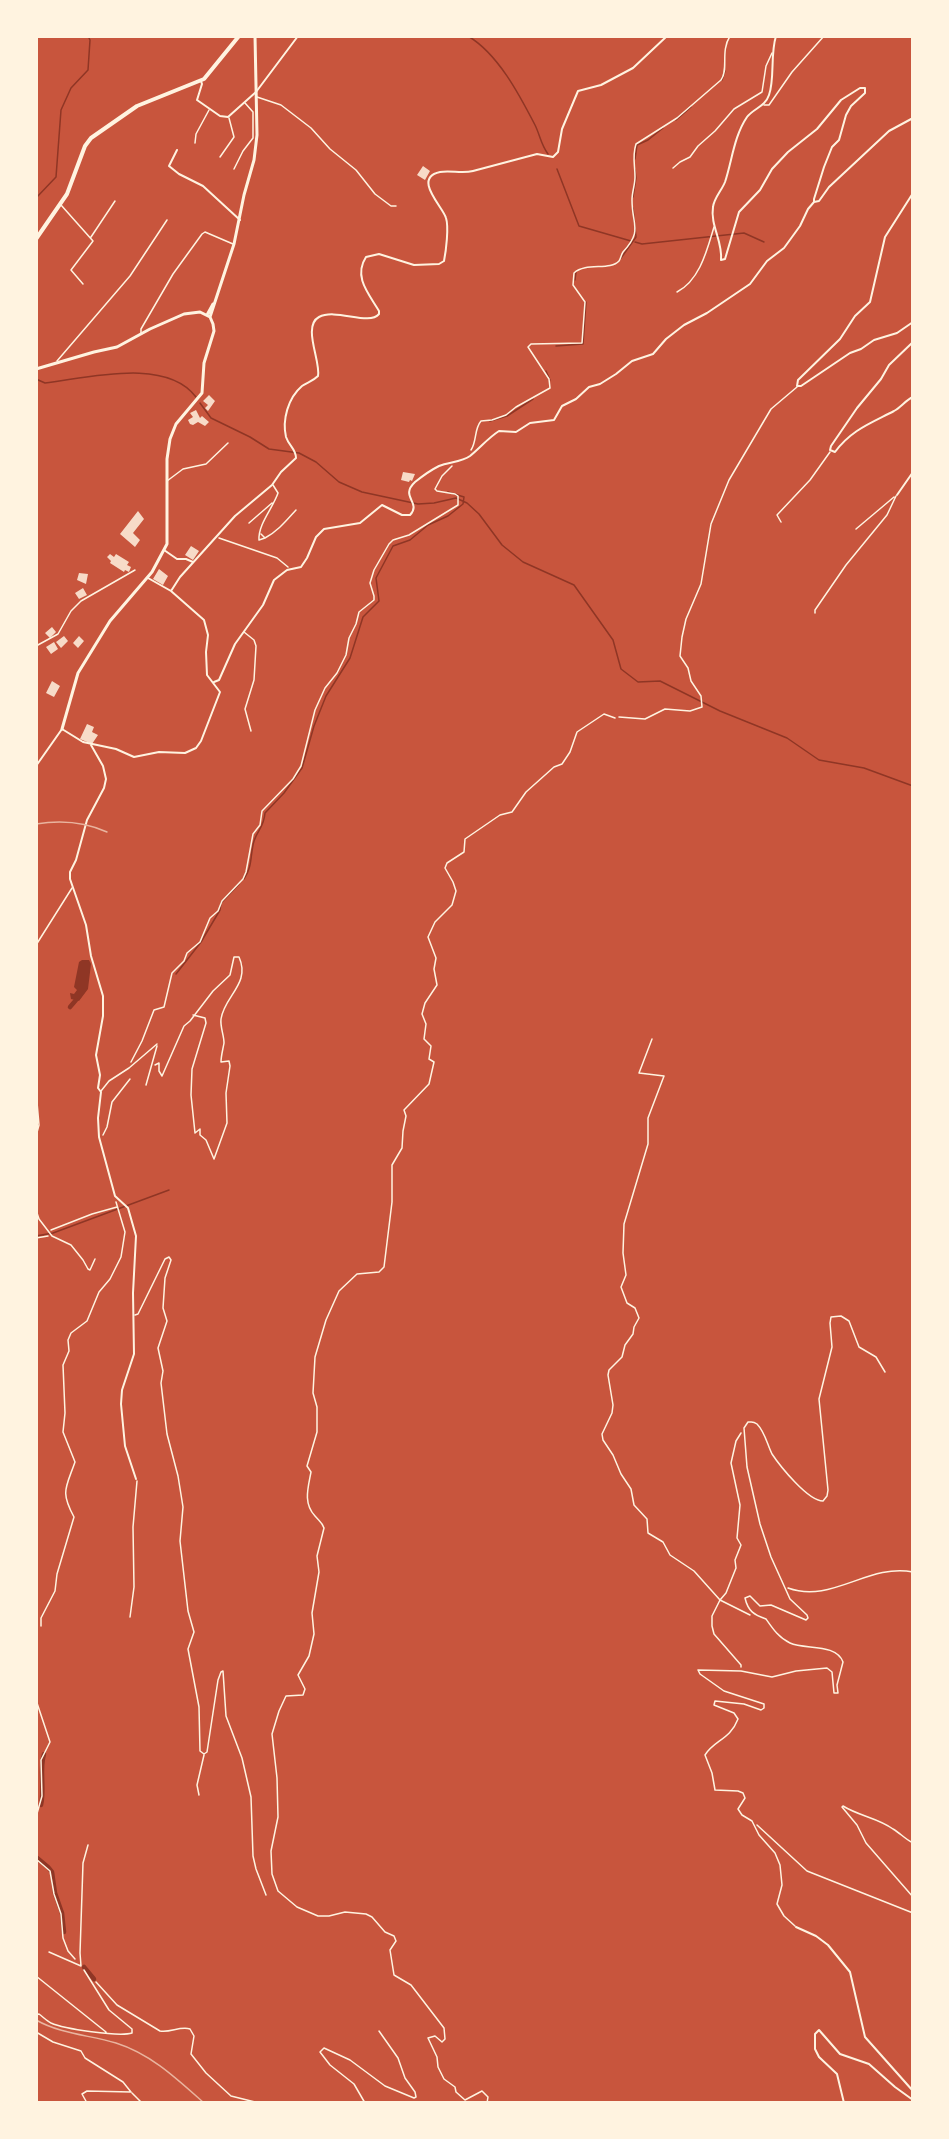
<!DOCTYPE html>
<html>
<head>
<meta charset="utf-8">
<style>
  body { margin:0 }
  #map { position:relative; width:949px; height:2139px; overflow:hidden; background:#c8553d; font-family:Inter,sans-serif }
  canvas { display:block }
  .frame { position:absolute; inset:0; border:38px solid #fff3e0; pointer-events:none }
</style>
</head>
<body>
<div id="map">
<canvas width="949" height="2139"></canvas>
<div class="frame"></div>
</div>
<script>
const context = document.querySelector('canvas').getContext('2d');
context.lineJoin = 'round';
function fillPath(path, color) {
  context.fillStyle = color;
  context.fill(path, 'evenodd');
}
function stroke(path, color, width, dash) {
  context.strokeStyle = color;
  context.lineWidth = width;
  context.lineCap = dash ? 'butt' : 'round';
  context.setLineDash(dash || []);
  context.stroke(path);
}
fillPath(new Path2D(`
  M82,960H89L91,964L88,989L79,1001L71,999L70,993L74,994L77,990L74,987L79,962Z`), '#8f3625');
stroke(new Path2D(`
  M468,36C498,54 519,94 535,125C540,135 541,145 548,154
  M722,80L725,71
  M676,120L691,107
  M635,159L637,145L648,140L663,128
  M557,169L579,226L631,241
  M633,197L636,178L635,170
  M36,198L56,177L61,110L71,88L88,70L90,40L88,36
  M635,242L642,244L744,233L764,242
  M621,258L636,237L633,208
  M575,280L576,272
  M556,346L583,344L586,302
  M546,371L550,380
  M36,379L45,383C88,378 166,357 196,397
  M200,403L211,418L250,437L269,449L299,453L316,462L339,482L362,492L418,504L434,503L456,498L467,503L479,514L502,545L523,562L574,585L613,640L621,669L638,682L660,681L720,711L787,738L819,760L864,768L913,786
  M490,421L507,416L533,399
  M244,879C253,866 250,854 254,841C258,829 264,827 265,813L284,793L302,768L314,726L326,696L350,658L363,617L379,601L376,578L393,546L410,540L428,525L448,516L463,504L464,497L448,492
  M176,974L201,942L220,910L221,903L239,884
  M36,1236L53,1233L169,1190`), '#8f3625', 1.5);
stroke(new Path2D(`
  M70,1007L76,1000
  M41,1805C45,1788 39,1770 44,1754
  M36,1857L48,1867L52,1872L55,1893L62,1913L64,1932
  M84,1967L94,1979`), '#8f3625', 4.5);
fillPath(new Path2D(`
  M423,166L430,171L425,180L417,175Z
  M209,395L215,401L208,411L205,408L208,405L203,401Z
  M196,410L200,418L202,416L209,422L205,426L198,422L193,425L190,424L188,420L193,417L190,413Z
  M403,472L415,474L412,481L410,480L409,482L401,480Z
  M138,511L144,519L133,533L140,540L135,547L120,534Z
  M191,546L199,551L193,560L185,555Z
  M110,554L114,557L116,554L129,562L127,565L131,567L129,572L125,570L124,572L110,563L111,561L107,557Z
  M159,569L168,576L163,585L153,579Z
  M79,573L88,574L86,584L77,580Z
  M83,588L87,595L79,599L75,593Z
  M52,627L56,632L50,638L45,633Z
  M64,636L68,641L61,648L56,642Z
  M79,636L84,641L78,648L73,643Z
  M54,642L58,649L51,654L46,647Z
  M52,681L60,686L54,697L46,693Z
  M87,724L94,727L92,732L98,735L92,744L80,739Z`), '#f7dbc8');
stroke(new Path2D(`
  M471,450C477,441 474,429 481,421L492,420L506,415L516,407L550,388L549,379L528,347L531,344L582,343L585,302L573,285L574,273C586,262 610,271 619,261C621,258 621,255 623,252C643,230 632,226 632,200C632,192 635,185 635,177C635,165 632,156 636,144L677,118L721,80C729,69 720,52 730,36
  M219,538L277,558L288,567
  M652,1039L639,1073L664,1076L648,1118V1144L624,1224L623,1253L626,1275L621,1287L627,1303L635,1308L639,1318L634,1327L633,1334L625,1345L622,1357L609,1370L608,1375L613,1405L612,1413L602,1434L603,1440L613,1455L621,1474L631,1489L634,1505L647,1519L648,1533L663,1542L670,1555L694,1571L720,1600L750,1615
  M131,1062L142,1041L154,1010L164,1007L172,973L184,961L187,953L200,942L210,918L218,911L222,901L243,879L246,872L253,834L260,825L262,811L293,779L301,766L315,710L325,688L337,673L346,655L349,638L356,624L359,612L374,600V596L370,583L374,570L389,544L393,540L409,535L458,505V496L455,494L437,491L435,489L442,476L452,466
  M155,1065L159,1063V1071L162,1076L184,1026L190,1021L213,991L230,975L234,957H239C251,984 224,996 221,1019C220,1027 224,1035 224,1043C223,1049 221,1056 221,1062L229,1061L230,1066L226,1093L227,1123L214,1159L206,1140L200,1135V1129L195,1133L191,1095L192,1069L206,1023L205,1018L193,1015
  M103,1135L107,1127L112,1102L130,1079
  M51,1230L92,1214L117,1207
  M36,1238L48,1236
  M741,1433L736,1441L731,1463L740,1505L737,1538L741,1545L735,1560L736,1568L726,1593L720,1600L712,1616V1626L714,1634L741,1665V1667
  M788,1588C832,1604 868,1563 913,1572
  M41,1626V1618L55,1591L57,1574L74,1517C60,1491 66,1488 75,1462L63,1432L65,1413L63,1365L69,1351L68,1340L71,1333L87,1321L99,1292L110,1279L121,1257L125,1232L116,1202
  M36,1700L50,1742L41,1760L42,1796L36,1817
  M757,1825L807,1871L913,1913
  M913,1843C905,1839 900,1833 893,1829C878,1818 859,1816 843,1806L842,1807L857,1825L866,1843L913,1897
  M36,1859L50,1871L54,1894L61,1914L63,1938L68,1951L75,1959
  M96,1982L117,2005L160,2031C170,2033 180,2026 190,2029L194,2036L191,2054L206,2073L231,2096L259,2103
  M487,2103L488,2097L482,2091L465,2100L456,2092L455,2087L444,2079L438,2067L437,2057L428,2038L435,2036L442,2042L445,2039L444,2028L411,1985L394,1975L390,1950L396,1941L394,1936L385,1932L372,1917L366,1914L345,1912L329,1916H318L297,1907L278,1891L272,1874L271,1851L278,1817L277,1778L272,1734L279,1711L286,1696L303,1695L305,1689L298,1675L309,1656L314,1634L312,1613L319,1572L317,1556L324,1528C322,1522 319,1521 315,1516C303,1503 308,1488 311,1472L307,1466L317,1432V1407L313,1393L315,1357L326,1320L339,1291L357,1274L379,1272L384,1267L392,1202V1165L402,1148L403,1131L406,1116L404,1110L429,1084L434,1062L429,1059L431,1046L424,1039L426,1024L422,1014L425,1003L437,985L434,969L436,958L428,937L435,922L452,905L456,891L453,882L445,868L447,863L464,852L465,839L500,815L512,812L526,792L554,767L562,764L570,752L577,732L604,714L615,718`), '#fff3e0', 1.5);
stroke(new Path2D(`
  M831,36V37
  M257,97L281,105L311,128L330,149L356,170L375,194L391,206H396
  M764,105H769L792,72L824,36
  M195,143L196,134L209,110
  M220,157L234,137L229,118
  M673,168L680,162L690,157L698,146L715,131L734,109L762,92L766,66L772,53
  M234,169L243,151L253,138V112L245,103
  M61,205L93,241L71,270L83,284
  M91,237L115,201
  M677,292C700,280 707,250 714,227
  M141,333V329L173,274L202,234L205,232L233,244
  M57,361L130,276L167,220
  M167,481L183,469L206,464L228,443
  M781,522L777,515L810,480L830,452
  M249,523L272,503
  M856,529L894,497
  M261,534L265,538C278,531 286,521 296,510
  M265,538L259,540C258,524 273,508 278,493L273,485
  M815,613V610L846,565L887,515L896,496
  M244,632L254,640L256,646L254,680L245,709L251,731
  M36,646L58,634L71,611L81,601L135,570
  M619,717L645,719L665,709L690,711L702,707L701,696L691,681L688,668L680,656L682,637L686,619L701,584L711,524L729,480L771,409L797,387
  M36,945L72,888
  M146,1085L157,1046
  M36,1091L39,1125L36,1136
  M101,1091L109,1081L129,1068L157,1044
  M36,1210L39,1219L52,1236L71,1245L83,1260L88,1269L90,1270L95,1259
  M135,1315L138,1314L165,1259L169,1257L171,1260L165,1278L163,1308L167,1321L158,1348L163,1371L161,1383L167,1434L178,1476L183,1507L180,1541L188,1611L194,1632L188,1649L199,1707L200,1751L204,1754L207,1752L218,1680L221,1672L223,1671L226,1716L242,1758L251,1797L253,1856L256,1869L266,1895
  M130,1617L134,1587L133,1527L137,1481
  M199,1795L197,1785L204,1755
  M795,1926L784,1916L777,1904L782,1885L780,1865L775,1853L759,1835L752,1821L742,1815L738,1809L745,1798L743,1793L738,1791L715,1790L712,1773L705,1755C714,1740 730,1740 738,1719L734,1713L714,1705L715,1701L744,1704L761,1710L764,1708V1704L724,1691L700,1674L698,1670L741,1671L772,1677L796,1671L827,1668L832,1672L834,1693H838L837,1685L843,1662C836,1643 805,1650 790,1643C779,1638 773,1629 766,1619C754,1615 748,1611 745,1598L750,1596L760,1606L771,1605L806,1620L808,1618L807,1615L790,1599L771,1557L760,1524L747,1467L744,1428L748,1422C753,1422 753,1421 757,1424C765,1432 767,1444 772,1454C780,1466 808,1501 823,1501L827,1496L828,1490L819,1399L832,1347L830,1323L831,1317L841,1316L849,1321L859,1347L876,1357L885,1372
  M49,1952L81,1966L80,1953L83,1863L88,1845
  M36,1976L106,2032
  M36,2015L39,2014C43,2017 47,2021 51,2023C64,2029 119,2037 132,2033V2029L109,2010L84,1970
  M36,2032L53,2042L81,2051L85,2058L123,2082L131,2092L87,2091L82,2094L87,2103
  M132,2093L142,2103
  M365,2103L354,2084L330,2065L320,2052L324,2048L350,2060L385,2086L414,2098L416,2097L415,2092L405,2078L398,2058L379,2031`), '#fff3e0', 1.5);
stroke(new Path2D(`
  M776,36C770,55 775,78 769,95C765,107 754,108 747,117C734,136 732,161 725,182C722,190 714,198 713,207C710,225 723,242 721,260L725,259L739,212L760,190L772,169L788,152L817,129L841,100L860,88H865V93L851,106L846,115L839,140L832,147L824,167L814,199V202
  M201,81L202,84L197,100L220,116L228,117L256,92L298,36
  M177,150L169,166L179,174L203,186L240,220
  M913,342L889,365L881,379L857,408L831,446L830,450L835,452C851,430 871,423 894,411C901,407 906,400 913,397
  M797,386L798,380L840,339L855,316L870,302L885,237L913,193
  M797,386H801L850,353L861,349L874,340L897,333L913,322
  M897,495L913,472
  M164,550L177,559H186L193,562
  M171,591L180,577L235,516L272,485L281,472L296,458C296,449 289,446 286,437C282,420 288,398 302,386C308,382 313,381 318,376C321,361 302,326 319,317C336,308 369,326 379,314V311C369,294 353,277 366,257L379,254L414,265L439,264L444,261C446,251 449,227 446,218C443,207 412,178 440,172C451,170 462,174 473,171L537,154L553,157L558,152L562,129L578,91L601,85L633,68L667,36
  M214,682L219,680L235,644L263,605L274,580L287,570L301,567L307,558L316,537L324,529L360,523L382,505L402,515H410C422,502 399,497 415,482C420,478 433,469 439,466C449,462 462,462 470,456C480,448 488,438 499,431L516,432L530,423L554,420L562,406L576,399L589,387L600,384L616,374L632,361L653,354L666,339L684,325L707,313L750,284L767,261L784,248L800,226L808,209L814,202L819,201L829,187L889,131L913,118
  M91,745L103,766L106,779L104,788L87,820L76,860L70,872V879L86,925L91,956L103,996V1016L96,1055L100,1075L98,1088L101,1092L98,1118L99,1137L115,1196L128,1208L136,1236L133,1293L134,1354L122,1390L121,1404L125,1446L136,1479
  M36,766L62,729L83,742L116,749L134,757L159,752L185,753L196,748L201,741L220,692L207,675L206,652L208,635L204,620L171,591L148,578
  M796,1927L816,1936L828,1945L850,1972L865,2037L913,2091
  M844,2103L837,2074L819,2057L815,2049V2034L819,2030L840,2054L869,2064L895,2087L913,2100`), '#fff3e0', 2);
stroke(new Path2D(`
  M207,315L213,304
  M210,317L234,244L244,195L254,160L257,135L255,36
  M36,369L94,352L117,347L150,329L184,314L200,312L210,317L213,324L214,331L204,363L202,393L176,424L170,439L167,459V544L152,572L110,621L78,673L62,729`), '#fff3e0', 3);
stroke(new Path2D(`
  M36,239L67,194L85,146L91,138L137,106L204,79L239,36`), '#fff3e0', 4);
stroke(new Path2D(`
  M36,824C60,820 85,822 107,832
  M36,2020C61,2034 89,2035 116,2043C151,2054 177,2079 204,2103`), '#e9b49f', 1.5);
</script>
</body>
</html>
